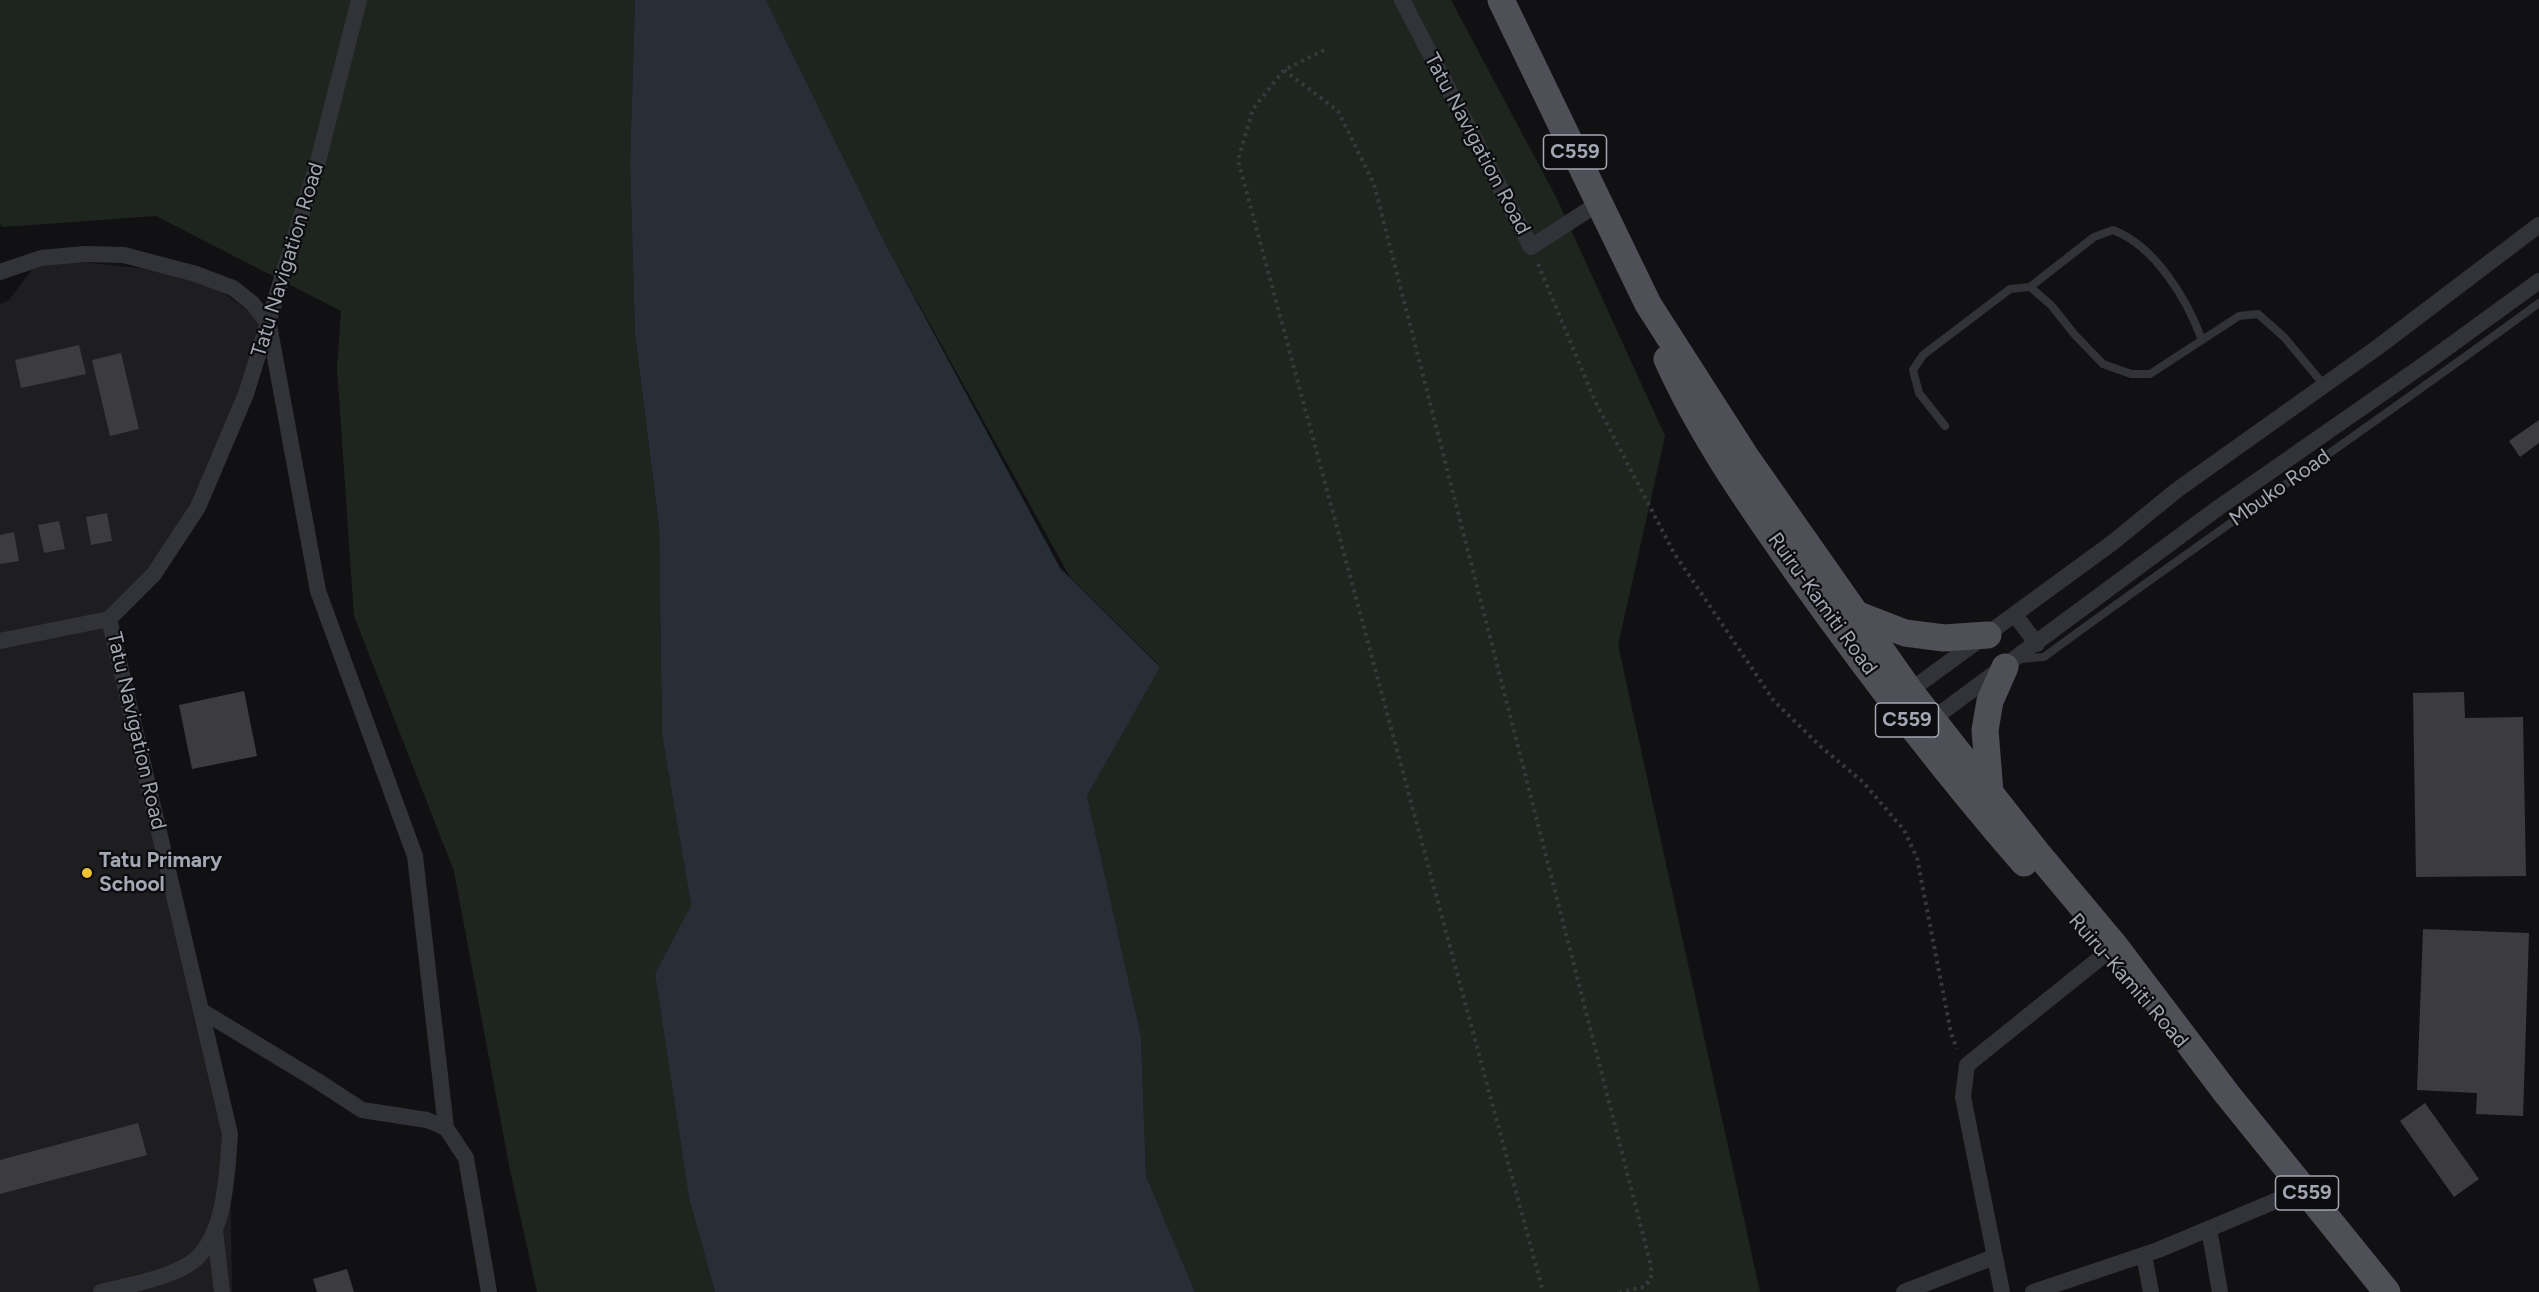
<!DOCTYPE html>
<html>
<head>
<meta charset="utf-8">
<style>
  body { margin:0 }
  canvas { display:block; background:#111113 }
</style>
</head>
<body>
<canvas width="2539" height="1292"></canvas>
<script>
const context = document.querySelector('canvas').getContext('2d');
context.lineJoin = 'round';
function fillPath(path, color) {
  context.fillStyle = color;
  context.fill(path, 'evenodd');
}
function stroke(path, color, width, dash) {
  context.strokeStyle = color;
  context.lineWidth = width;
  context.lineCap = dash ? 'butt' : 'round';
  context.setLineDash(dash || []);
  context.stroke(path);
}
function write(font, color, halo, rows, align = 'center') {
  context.font = font + ' Figtree,sans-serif';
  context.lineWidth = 4.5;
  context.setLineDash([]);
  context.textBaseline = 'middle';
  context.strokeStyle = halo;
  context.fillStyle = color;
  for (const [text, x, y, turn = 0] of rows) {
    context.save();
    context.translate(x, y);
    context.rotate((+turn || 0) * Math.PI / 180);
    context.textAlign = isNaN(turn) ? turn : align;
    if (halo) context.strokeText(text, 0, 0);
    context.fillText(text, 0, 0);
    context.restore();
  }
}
fillPath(new Path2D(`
  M41,258L196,274L269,325L198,507L110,619L229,1093L232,1292H0V304L9,300Z`), '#1e1d20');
fillPath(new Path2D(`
  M0,0H635L630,163L635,334L659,527L662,735L691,905L655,974L689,1197L715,1292H537L510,1170L454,871L354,616L337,368L341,311L156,216L3,227L0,224Z
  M766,0H1451L1557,199L1665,436L1618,645L1760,1292H1195L1146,1176L1141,1036L1087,796L1160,666L1070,577L885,243Z`), '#1e251f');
fillPath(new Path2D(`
  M635,0H766L885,243L1060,568L1160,667L1087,796L1141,1036L1146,1176L1195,1292H715L689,1198L655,974L691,905L662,735L659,527L635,334L630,163Z`), '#282e36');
fillPath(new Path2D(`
  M79,345L86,374L21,388L15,360Z
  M121,353L139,429L110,436L92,360Z
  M2539,420V443L2520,457L2509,441Z
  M107,513L112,541L91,545L86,517Z
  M59,521L65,549L44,553L38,525Z
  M14,532L19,561L0,564V535Z
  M244,691L257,756L192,769L179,705Z
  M2464,692L2465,718L2523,717L2526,876L2416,877L2413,693Z
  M2423,929L2529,933L2523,1116L2476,1114L2477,1093L2417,1090Z
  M2425,1103L2479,1179L2454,1197L2400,1121Z
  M138,1123L147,1155L0,1194V1160Z
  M347,1269L354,1292H317L313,1279Z`), '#3c3b40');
stroke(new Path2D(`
  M1324,50L1284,70L1253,109L1238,160L1543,1292
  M1284,70L1338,111L1374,184L1651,1266V1279L1644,1287L1620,1292
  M1538,264L1595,401L1674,553L1774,701L1820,746L1863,782L1904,830L1917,858L1951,1033L1957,1049`), '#38393f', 4, [3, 4.5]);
stroke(new Path2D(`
  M2030,287L2094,237L2113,230C2155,246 2187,299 2202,340
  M1945,426L1919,393L1913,370L1923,355L2010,289L2030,287L2051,305L2075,335L2103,364L2131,374H2150L2239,316L2258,314L2284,337L2324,385
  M2020,659L2044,657C2207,537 2376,423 2539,303`), '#323338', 8);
stroke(new Path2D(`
  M1402,0L1531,247L1599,203
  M0,272L41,258L85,254L124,255L196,274L233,288L253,304L269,325L318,591L415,856L446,1128
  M2015,615L2037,644
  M0,641L109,619
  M1904,695L2112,543L2177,490L2378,347L2539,225
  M1926,724L2218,508L2429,361L2539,281
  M202,1011L316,1080L362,1110L427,1120L446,1128L466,1158L489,1292
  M2209,1229L2220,1292
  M215,1231L222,1292
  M2144,1255L2151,1292
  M101,1292C128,1285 161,1280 186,1266C226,1244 227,1174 230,1134L109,619L154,574L198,507L246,394L317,165L359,0
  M1904,1292L1994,1257
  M2002,1292L1963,1097L1967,1065L2115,946
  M2033,1292L2158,1250L2304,1189`), '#323338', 16);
stroke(new Path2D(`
  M1501,0L1648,304L1746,457L1910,691L2039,855L2115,946L2227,1094L2387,1292
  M1667,359C1702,437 1751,506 1800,576C1870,674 1944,771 2024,863
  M1856,614L1905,633L1944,638L1988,635
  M1990,792L1985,730L1990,701L2005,667`), '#4e4f57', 27);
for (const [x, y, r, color] of [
  [87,873,6,"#edc12f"]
]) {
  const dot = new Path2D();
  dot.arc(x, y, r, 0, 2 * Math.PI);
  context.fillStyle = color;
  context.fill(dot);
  stroke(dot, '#0c0c0e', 2);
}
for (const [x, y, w] of [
  [1575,152,63],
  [1907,720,63],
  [2307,1193,63]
]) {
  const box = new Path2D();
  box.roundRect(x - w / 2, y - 17, w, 34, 4.5);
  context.fillStyle = '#0c0c0e';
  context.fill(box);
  stroke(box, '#a3a6b3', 1.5);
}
write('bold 20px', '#a3a6b3', null, [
  ["C559",1575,152],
  ["C559",1907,720],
  ["C559",2307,1193]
]);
write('21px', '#a3a6b3', '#0c0c0e', [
  ["Tatu Navigation Road",1477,144,62],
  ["Tatu Navigation Road",288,260,-73],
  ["Mbuko Road",2280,488,-35],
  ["Ruiru-Kamiti Road",1822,604,54],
  ["Tatu Navigation Road",136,731,77],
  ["Ruiru-Kamiti Road",2128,981,49]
]);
write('bold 21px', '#a3a6b3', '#0c0c0e', [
  ["Tatu Primary",99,861],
  ["School",99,885]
], 'left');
</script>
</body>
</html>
